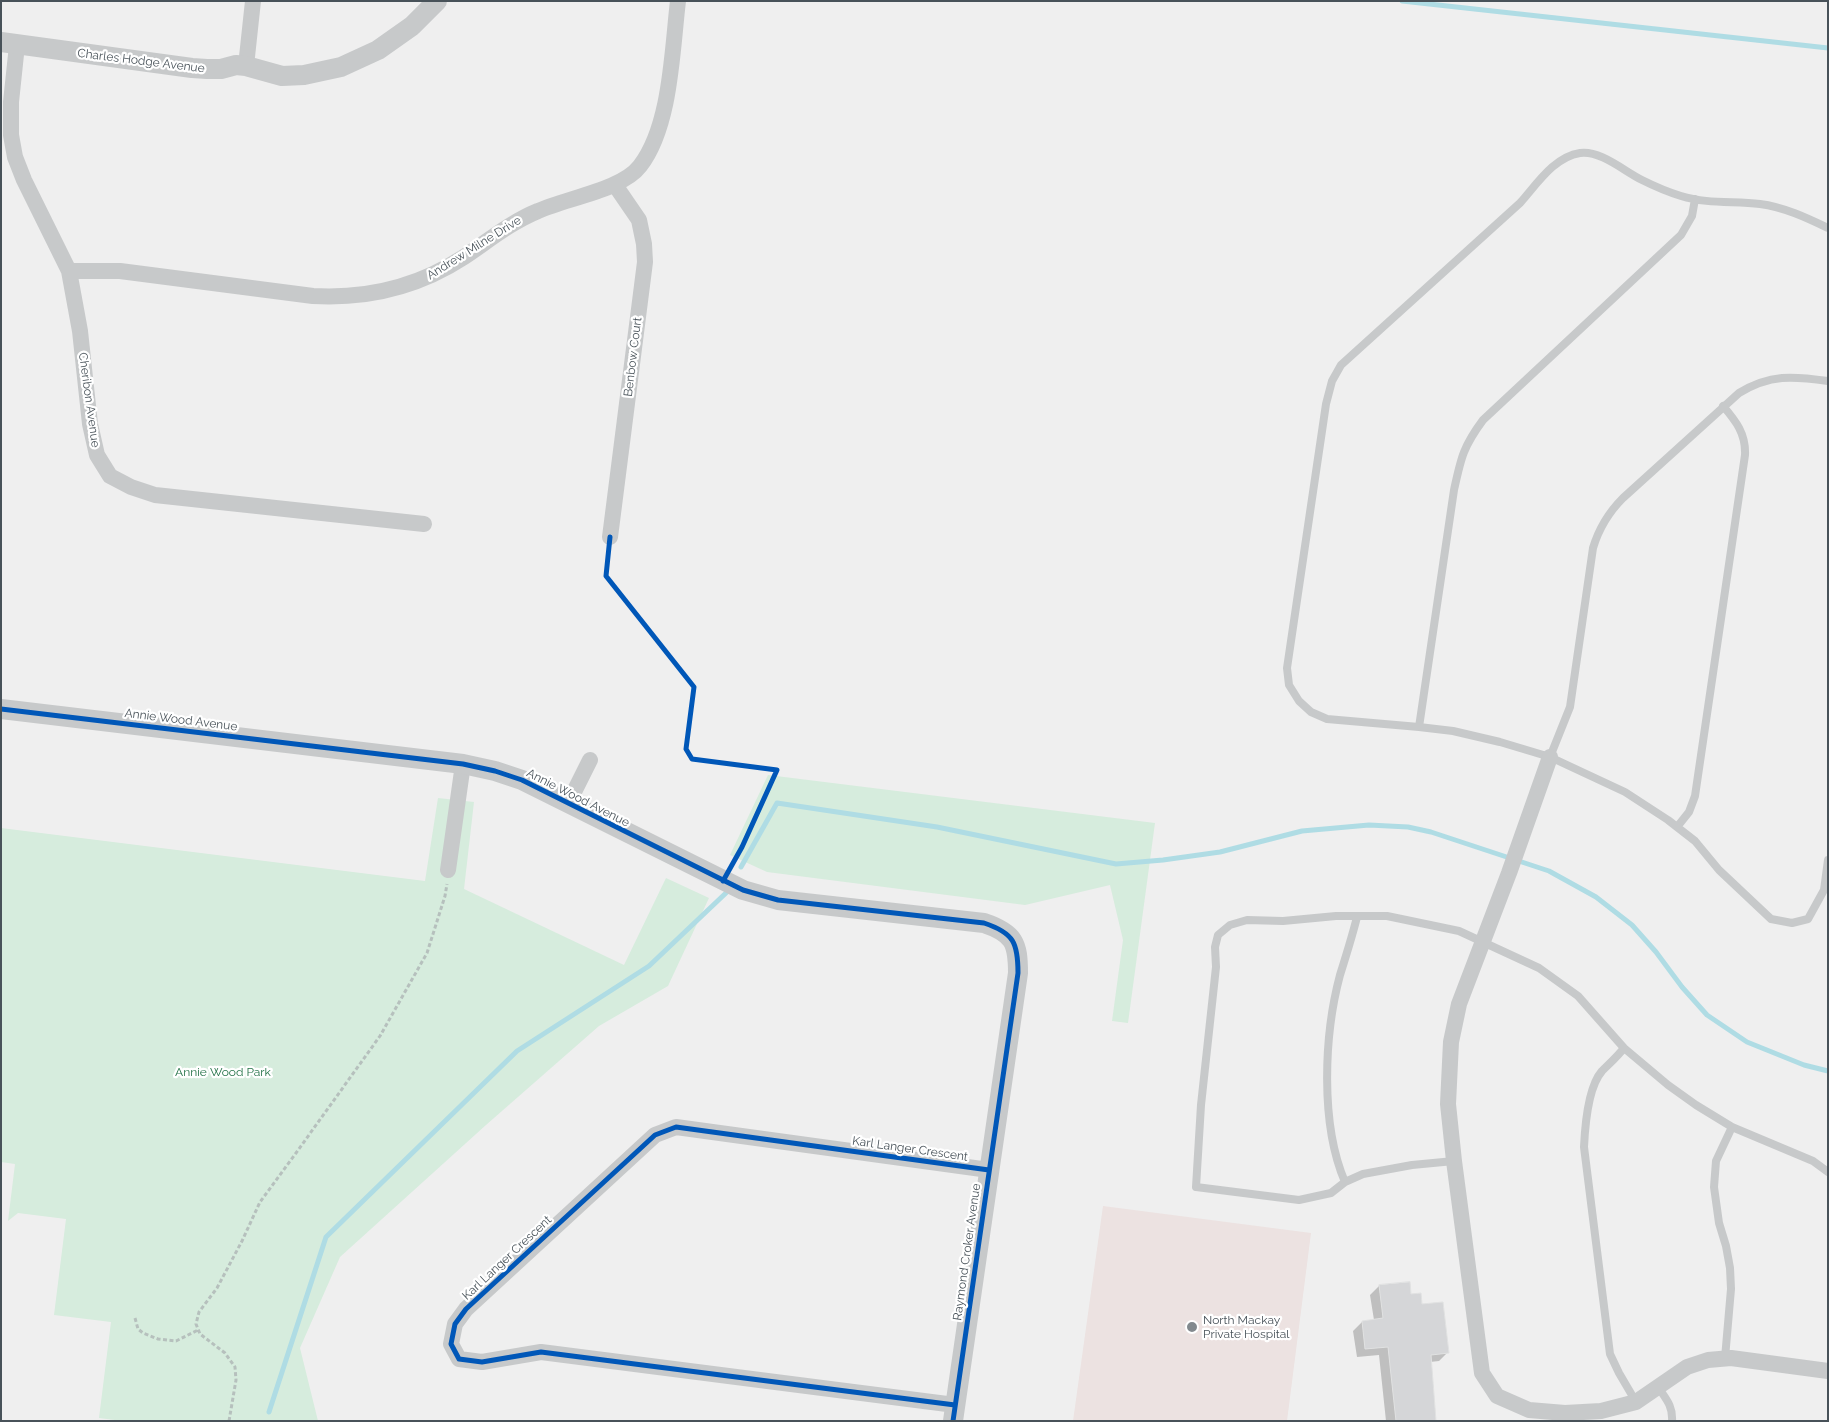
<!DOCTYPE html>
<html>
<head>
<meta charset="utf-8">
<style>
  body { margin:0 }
  #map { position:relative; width:1829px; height:1422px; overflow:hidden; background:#efefef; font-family:Raleway,sans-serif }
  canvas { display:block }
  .frame { position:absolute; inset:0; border:2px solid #485259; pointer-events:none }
</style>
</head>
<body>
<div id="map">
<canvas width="1829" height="1422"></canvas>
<div class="frame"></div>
</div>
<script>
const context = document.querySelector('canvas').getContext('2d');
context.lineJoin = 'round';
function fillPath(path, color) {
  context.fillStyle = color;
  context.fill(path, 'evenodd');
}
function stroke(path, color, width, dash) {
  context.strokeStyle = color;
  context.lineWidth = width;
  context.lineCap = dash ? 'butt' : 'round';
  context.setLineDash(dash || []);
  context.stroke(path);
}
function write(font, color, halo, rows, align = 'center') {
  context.font = font + ' Raleway,sans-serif';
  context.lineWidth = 4.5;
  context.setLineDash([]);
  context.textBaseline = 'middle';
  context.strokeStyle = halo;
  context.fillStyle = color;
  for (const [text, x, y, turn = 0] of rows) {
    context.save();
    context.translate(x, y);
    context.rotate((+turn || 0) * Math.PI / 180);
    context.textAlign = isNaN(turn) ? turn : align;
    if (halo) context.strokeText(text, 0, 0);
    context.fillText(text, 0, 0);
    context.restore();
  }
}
fillPath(new Path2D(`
  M1103,1206L1311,1233L1287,1421H1073Z`), '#ece2e1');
fillPath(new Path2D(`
  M768,775L1155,823L1128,1023L1112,1021L1123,940L1110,885L1025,905L767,872L730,855Z
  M438,798L474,802L464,889L624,965L666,878L709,898L668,986L599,1026L486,1125L340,1257L300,1348L318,1421H122L99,1418L111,1322L54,1315L66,1219L18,1213L8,1221L15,1164L1,1162V828L425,881Z`), '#d6ecdd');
fillPath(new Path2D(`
  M1379,1286L1410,1295L1420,1305L1448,1352L1439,1361L1430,1362L1435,1421H1386L1379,1355L1357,1357L1353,1331L1362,1322L1374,1320L1370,1295Z`), '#0003');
stroke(new Path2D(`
  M1402,1L1828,48
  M741,867L777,803L937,827L1116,864L1163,860L1220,852L1302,831L1369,825L1408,827L1431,832L1549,871L1596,897L1632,925L1656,952L1682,987L1707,1015L1747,1042L1804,1065L1828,1071
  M269,1412L326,1237L517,1051L649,966L727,892`), '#afdce4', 5);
const building = new Path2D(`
  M1410,1282L1411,1294L1421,1293L1422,1304L1443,1302L1449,1353L1431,1355L1436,1421H1396L1388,1347L1365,1349L1362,1321L1383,1318L1379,1285Z`);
fillPath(building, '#d5d6d8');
stroke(building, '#e0e1e1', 1);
stroke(new Path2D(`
  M135,1318L138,1329L143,1333L158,1339L176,1341L198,1330
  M229,1421L236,1380L235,1367L225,1353L200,1334L196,1324L199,1312L217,1288L242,1241L260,1202L296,1153L380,1036L427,953L445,896L447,884`), '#b6c0bd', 3, [4, 2.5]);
stroke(new Path2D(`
  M1828,228C1807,218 1784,207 1760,204C1733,201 1707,204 1681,196C1668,192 1654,186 1642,180C1624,171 1600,150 1580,153C1554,157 1537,184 1520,203L1341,365L1332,381L1326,404L1287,668L1289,685L1299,701L1311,712L1327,719L1419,727L1453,731L1500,742L1550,757L1625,792L1668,820L1695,841L1719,870L1771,919L1792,923L1808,919L1824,890L1828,860
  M1419,727L1454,490C1461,458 1463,447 1483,420L1681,235L1692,216L1695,199
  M1550,757L1570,707L1593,548C1599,528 1608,513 1623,498L1739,393C1770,374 1793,376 1828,381
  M1677,827L1689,812L1695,796L1745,455C1746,434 1736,421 1723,406
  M1624,1048C1617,1057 1610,1063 1602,1071C1588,1087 1585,1126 1584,1147L1610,1354L1619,1373L1636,1402
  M1454,1161L1412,1165L1363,1174L1345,1182L1331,1193L1299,1200L1196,1187L1201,1105L1216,967L1215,947L1218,935L1230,925L1247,920L1283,921L1336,916H1387L1459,931L1539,968L1578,996L1624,1048L1668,1085L1696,1105L1732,1127L1813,1161L1828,1172
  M1345,1182C1320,1124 1324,1035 1340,975C1346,956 1352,937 1357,917
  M1725,1358L1731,1289L1730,1268L1726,1246L1719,1223L1714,1187L1716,1161L1732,1127
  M1658,1387C1666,1399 1673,1406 1672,1421`), '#c7c9ca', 8);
stroke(new Path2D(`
  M17,45L11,102V135L15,157L24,180L69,271L80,331L90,424L97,455L110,476L131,487L155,495L424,524
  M246,66L253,1
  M69,271H120L313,296C367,299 418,287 464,257C488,241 511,222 538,211C566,198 622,190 640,166C671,126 672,50 678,1
  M610,537L645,262L644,244L639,220L615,185
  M1550,757L1509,873L1459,1004L1451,1042L1448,1104L1454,1161L1482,1373L1497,1396L1529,1410L1565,1413L1601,1411L1636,1402L1687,1367L1708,1360L1731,1358L1828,1371
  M568,804L590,760
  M448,870L463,764
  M955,1405L541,1352L482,1362L459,1359L451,1344L455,1324L466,1309L655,1135L676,1127L989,1170`), '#c7c9ca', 16);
stroke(new Path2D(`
  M1,42L192,68L207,69H221L236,65L246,66L282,76L304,75L341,67L378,50L412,26L437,1
  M1,709L463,764L495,771L522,780L743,890L778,900L984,923C1014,933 1018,943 1018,973L953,1421`), '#c7c9ca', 20);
stroke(new Path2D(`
  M610,537L606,576L694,687L686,749L692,759L777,770L742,847L723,881
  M1,709L463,764L495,771L522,780L743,890L778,900L984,923C1014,933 1018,943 1018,973L953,1421
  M955,1405L541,1352L482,1362L459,1359L451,1344L455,1324L466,1309L655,1135L676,1127L989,1170`), '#0057b8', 5);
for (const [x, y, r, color] of [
  [1192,1327,6,"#82898e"]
]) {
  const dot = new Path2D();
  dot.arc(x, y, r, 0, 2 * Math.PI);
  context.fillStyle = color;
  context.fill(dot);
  stroke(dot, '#fff', 2);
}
write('12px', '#485259', '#fff', [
  ["Charles Hodge Avenue",141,61,7],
  ["Andrew Milne Drive",474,248,-32],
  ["Benbow Court",633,357,-83],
  ["Cheribon Avenue",89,400,82],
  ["Annie Wood Avenue",181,720,7],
  ["Annie Wood Avenue",578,798,27],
  ["Karl Langer Crescent",910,1149,8],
  ["Raymond Croker Avenue",967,1252,-82],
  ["Karl Langer Crescent",507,1258,-43]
]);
write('12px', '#227146', '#fff', [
  ["Annie Wood Park",223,1072]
]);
write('12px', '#485259', '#fff', [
  ["North Mackay",1203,1320],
  ["Private Hospital",1203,1334]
], 'left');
</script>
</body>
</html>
